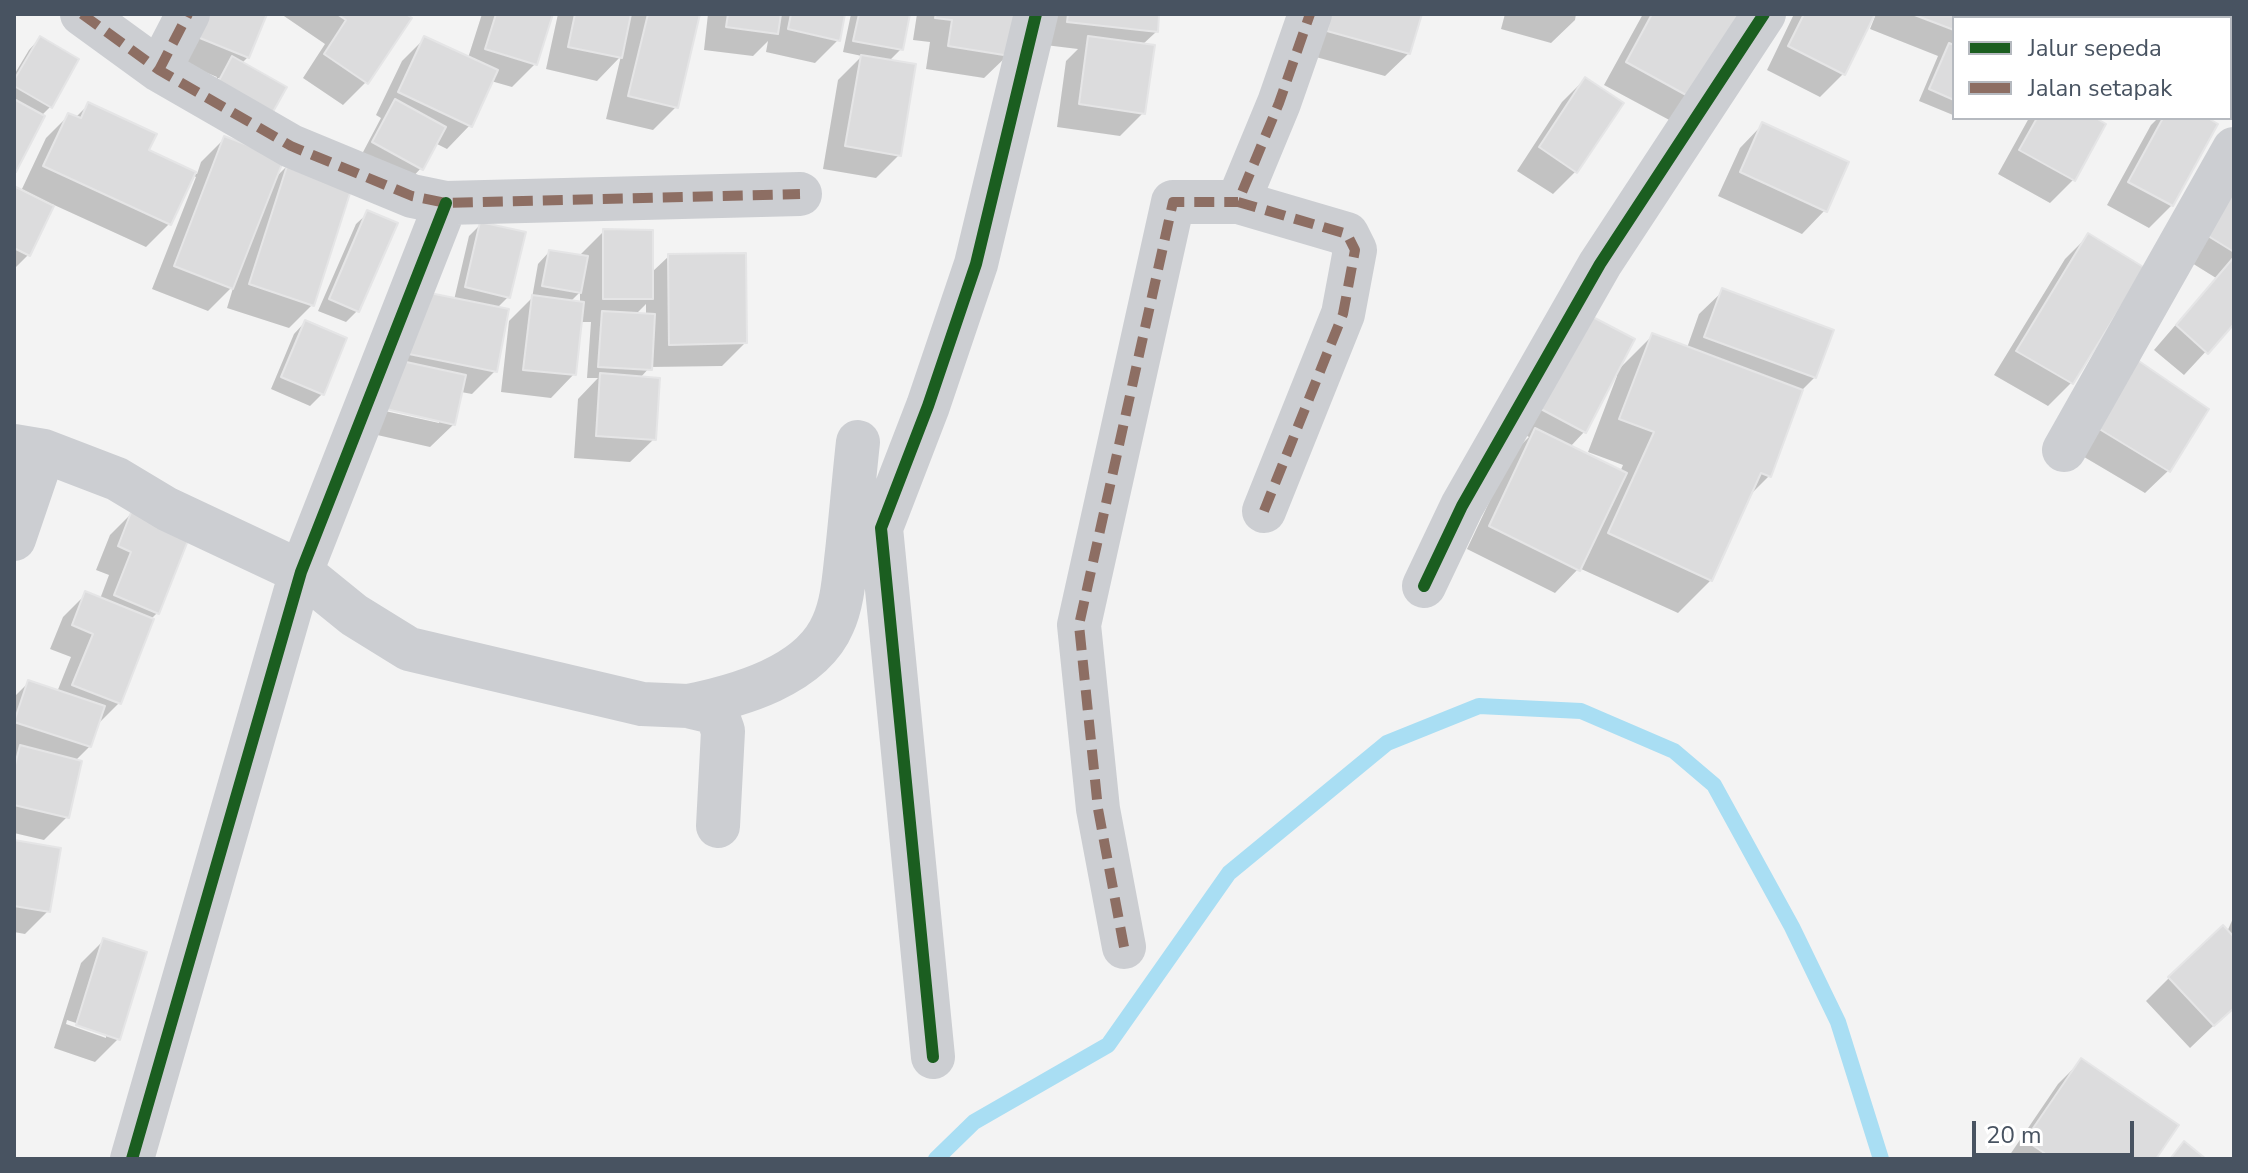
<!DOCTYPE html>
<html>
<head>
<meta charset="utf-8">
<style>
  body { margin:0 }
  #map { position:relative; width:2248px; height:1173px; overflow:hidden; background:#f3f3f3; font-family:"Nunito Sans",sans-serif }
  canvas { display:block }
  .frame { position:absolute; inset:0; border:16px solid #485361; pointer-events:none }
  .legend { position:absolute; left:1952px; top:16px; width:280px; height:104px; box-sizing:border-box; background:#fff; border:2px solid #b6bac0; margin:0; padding:10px 14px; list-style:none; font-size:24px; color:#485361 }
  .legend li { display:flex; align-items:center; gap:16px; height:40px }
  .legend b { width:40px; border:2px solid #b6bac0 }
  .scale { position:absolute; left:1972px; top:1121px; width:162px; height:36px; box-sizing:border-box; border:4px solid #485361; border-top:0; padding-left:10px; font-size:24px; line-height:28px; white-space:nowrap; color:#485361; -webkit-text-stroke:6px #fff; paint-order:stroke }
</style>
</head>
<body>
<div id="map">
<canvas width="2248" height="1173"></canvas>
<div class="frame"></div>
<ul class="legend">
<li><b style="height:10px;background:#1b5e20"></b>Jalur sepeda</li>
<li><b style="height:10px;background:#8d6e63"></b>Jalan setapak</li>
</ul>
<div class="scale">20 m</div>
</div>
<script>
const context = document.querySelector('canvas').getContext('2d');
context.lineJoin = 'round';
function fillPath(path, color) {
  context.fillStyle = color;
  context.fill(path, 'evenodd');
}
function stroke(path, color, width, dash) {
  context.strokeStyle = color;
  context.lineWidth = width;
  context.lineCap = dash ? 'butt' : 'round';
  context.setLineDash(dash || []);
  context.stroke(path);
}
fillPath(new Path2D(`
  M185,14H269L264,20L248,57L205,100L217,77L168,57ZM218,78H223L208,96Z
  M281,14H403L366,82L343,105L303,78L325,44Z
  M482,14H551L535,64L512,87L491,81L470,125L447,149L435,143L421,168L410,180L362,154L381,118L376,115L402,61L425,38L468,58Z
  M558,14H698L676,107L653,130L606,119L621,56L597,81L546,69Z
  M708,14H843L838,40L815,63L766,52L768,41L753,56L704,50Z
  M851,14H908L901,49L889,61L899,155L876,178L823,169L838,80L862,56L843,52Z
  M917,14H1014L1008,55L984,78L926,69L930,42L913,40Z
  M1048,14H1157L1156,32L1142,45L1143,113L1120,136L1057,127L1066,61L1078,49L1045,45Z
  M1316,14H1419L1409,53L1385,76L1305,54Z
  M1505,14H1576L1575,20L1551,43L1501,29Z
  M1643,14H1746L1673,122L1604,85Z
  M1794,14H1872L1843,74L1820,97L1767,70Z
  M1876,14H2011L2010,18H1954L1953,115L1919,101L1938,56L1870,29Z
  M40,38L50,107L41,116L14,170V75L29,50Z
  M1585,79L1576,171L1553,194L1517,171L1562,102Z
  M88,105L147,151L197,174L201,162L225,138L273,180L288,165L312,305L289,328L227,308L234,285L208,311L152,289L196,177L192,175L169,224L146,247L52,204L28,255L14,269V188L21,191L46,138L69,115L75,118Z
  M2029,118H2092L2104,125L2073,180L2050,203L1998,174Z
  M2158,118H2204L2172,205L2149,228L2107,205L2151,125Z
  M1763,124L1825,210L1802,234L1718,196L1740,148Z
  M2234,170V321L2184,375L2154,350L2216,278L2179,255Z
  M368,213L357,311L346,322L318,311L356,224Z
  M481,224L508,297L497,308L495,371L472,394L461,392L454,424L430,447L364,432L375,386L454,300L469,236ZM377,405L439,419V423L376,409Z
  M604,231L651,273L669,256L745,343L722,366L650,367L640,378L654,439L630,462L574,458L578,399L598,378H587L591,322H579L574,374L551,398L501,392L509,321L532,298L538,264L549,252L581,257V254ZM580,292V303L570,302ZM646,304V315H635Z
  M2088,236L2142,268L2071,383L2048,406L1994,375L2065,259Z
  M1723,291L1815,377L1801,391L1769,476L1748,497L1711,580L1678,613L1579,568L1555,593L1467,549L1512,454L1529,437L1518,431L1566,340L1618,370L1653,335L1687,348L1699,314ZM1614,375L1617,376L1588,452L1623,465L1620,472L1570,447L1584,432Z
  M305,322L322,394L310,406L271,389L294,334Z
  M2110,383L2169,470L2145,493L2074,451Z
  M133,512L158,612L151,619L119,703L97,725L90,746L75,761L67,817L44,840L14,833V697L28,683L57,692L71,657L50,649L63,617L86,594L100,599L109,575L96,570L110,535Z
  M14,842L48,911L25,934L14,932Z
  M2234,916V1006L2190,1048L2146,1001L2169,978L2227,932Z
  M104,940L118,1039L95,1062L54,1048L81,963ZM67,1020L106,1033V1038L66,1024Z
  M2081,1061L2154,1159H2007L2058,1084Z`), '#0003');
stroke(new Path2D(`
  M936,1159L974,1122L1108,1045L1229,873L1387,743L1479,706L1581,711L1674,751L1714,785L1792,927L1838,1022L1881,1159`), '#a9def3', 16);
const building = new Path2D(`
  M198,14H267L249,58L190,34Z
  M337,14H406L412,18L368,84L324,54L346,20Z
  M496,14H553L537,65L485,49Z
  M575,14H631L622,58L568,47Z
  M648,14H700L678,108L628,96Z
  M728,14H781L778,34L726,27Z
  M791,14H845L840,41L788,29Z
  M859,14H910L903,50L853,41Z
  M936,14H1016L1010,56L948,46L952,20L935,18Z
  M1068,14H1159L1158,32L1067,22Z
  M1331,14H1422L1410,54L1327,31Z
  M1652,14H1745L1697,101L1626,62Z
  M1804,14H1875L1845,75L1788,46Z
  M1912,14H2013L2012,18H1954V30Z
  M2045,14H2074L2082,18H2043Z
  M40,36L79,59L52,108L14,86V80Z
  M424,36L498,70L472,127L398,92Z
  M1088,36L1155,45L1145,114L1079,104Z
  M1949,43L1954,45V100L1929,89Z
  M861,55L916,64L901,156L845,146Z
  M232,56L287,87L269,119L215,88Z
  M1585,77L1624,103L1577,173L1539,147Z
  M14,99L45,116L16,172L14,171Z
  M395,99L446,127L423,170L372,142Z
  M88,102L157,134L149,150L196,172L171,225L43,166L68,113L81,118Z
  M2037,118H2096L2106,124L2075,181L2019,150Z
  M2163,118H2208L2218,124L2173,206L2128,182Z
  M1762,122L1849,162L1827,212L1740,172Z
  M224,136L284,159L233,289L174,266Z
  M288,163L353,184L314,306L249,284Z
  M2234,173V252L2200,231Z
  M14,186L54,206L30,256L14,248Z
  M367,210L398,223L359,312L329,299Z
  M480,222L526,232L510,298L465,287Z
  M603,229L653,230V299H603Z
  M2088,233L2145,268L2073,384L2016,351Z
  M549,250L588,256L581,293L542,286Z
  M746,253L747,343L669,345L668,254Z
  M2234,257V324L2208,354L2176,325Z
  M1722,288L1834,330L1816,378L1704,337Z
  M415,290L509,309L497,372L404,353Z
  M532,295L584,302L576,375L523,370Z
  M602,311L655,314L652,370L598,367Z
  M1589,315L1635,339L1586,433L1539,408Z
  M305,320L347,338L324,395L281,377Z
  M1652,333L1803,390L1771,477L1761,473L1712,581L1608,533L1654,432L1619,419Z
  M2133,357L2209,409L2170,472L2096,427Z
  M397,360L466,375L455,425L386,409Z
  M600,373L660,378L656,440L596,436Z
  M1535,428L1627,473L1580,571L1489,526Z
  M132,510L191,533L159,614L114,595L131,552L118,546Z
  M85,591L154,619L121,704L72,685L93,634L72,625Z
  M28,680L105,706L91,747L14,722Z
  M20,745L82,761L69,818L14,805V769Z
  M14,840L61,848L50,912L14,906Z
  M2223,925L2234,937V1008L2214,1026L2168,977Z
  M103,938L147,952L120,1040L76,1025Z
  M2081,1058L2179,1125L2156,1159H2053L2025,1140Z
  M2184,1141L2206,1159H2170Z`);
fillPath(building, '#dcdcdd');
stroke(building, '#e5e5e6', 2);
stroke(new Path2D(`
  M82,14L159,70L291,146L412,196L446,203L800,194
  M159,70L188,14
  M14,446L44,451L117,479L167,509L301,572L354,615L409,649L642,704L688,706L709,711L718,717L723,731L718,826
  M2064,450L2234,149
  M1264,511L1343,314L1355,250L1347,234L1238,202L1279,103L1310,14
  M14,539L44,451
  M1424,586L1462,506L1600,264L1764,14
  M688,706C738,696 811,676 833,624C843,602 844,576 847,552C851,515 854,478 858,442
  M1124,947L1098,809L1079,625L1173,202H1238
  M933,1057L881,528L928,406L976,264L1036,14
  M132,1159L301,572L446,203`), '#ccced2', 44);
stroke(new Path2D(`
  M2205,14L2211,18`), '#ccced2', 44);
stroke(new Path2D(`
  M82,14L159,70L291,146L412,196L446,203L800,194
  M159,70L188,14
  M1264,511L1343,314L1355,250L1347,234L1238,202L1279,103L1310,14
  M1124,947L1098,809L1079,625L1173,202H1238`), '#8d6e63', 10, [20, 10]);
stroke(new Path2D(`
  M1424,586L1462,506L1600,264L1764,14
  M933,1057L881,528L928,406L976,264L1036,14
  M132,1159L301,572L446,203`), '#1b5e20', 12);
</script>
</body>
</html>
